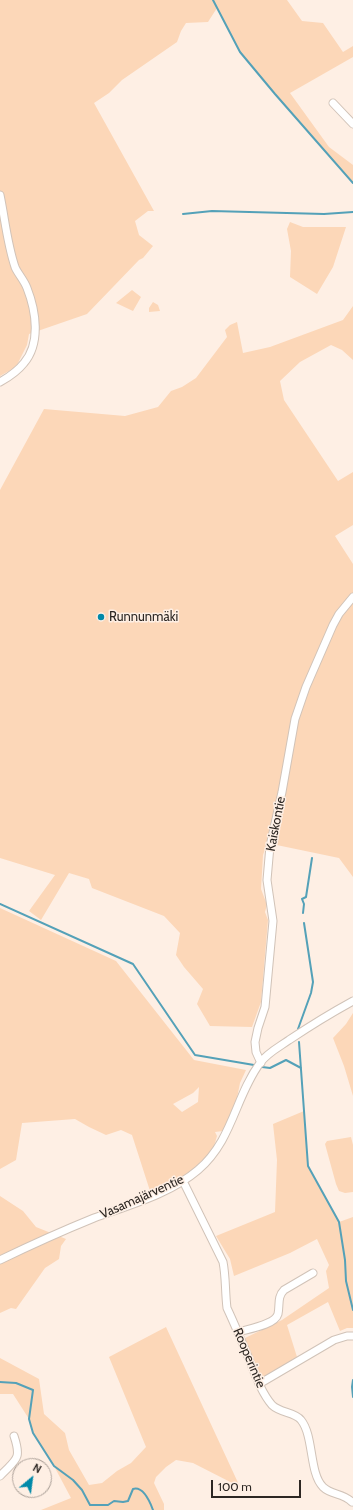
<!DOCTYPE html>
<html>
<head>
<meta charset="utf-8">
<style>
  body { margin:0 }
  #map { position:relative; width:353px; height:1510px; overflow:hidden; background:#feefe4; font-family:Cabin,sans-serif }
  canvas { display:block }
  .north { position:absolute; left:12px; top:1458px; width:40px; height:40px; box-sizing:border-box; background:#feefe4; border:1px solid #aa9f97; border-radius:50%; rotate:29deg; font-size:11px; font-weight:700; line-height:16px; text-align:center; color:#2d2723 }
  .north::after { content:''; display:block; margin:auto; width:14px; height:18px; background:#0089a9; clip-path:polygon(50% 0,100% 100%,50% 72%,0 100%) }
  .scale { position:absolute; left:211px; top:1480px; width:90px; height:18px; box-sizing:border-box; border:2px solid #2d2723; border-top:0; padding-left:5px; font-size:12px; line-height:14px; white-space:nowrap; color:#2d2723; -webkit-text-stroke:3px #feefe4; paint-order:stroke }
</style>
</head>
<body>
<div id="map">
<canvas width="353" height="1510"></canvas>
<div class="north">N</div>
<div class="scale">100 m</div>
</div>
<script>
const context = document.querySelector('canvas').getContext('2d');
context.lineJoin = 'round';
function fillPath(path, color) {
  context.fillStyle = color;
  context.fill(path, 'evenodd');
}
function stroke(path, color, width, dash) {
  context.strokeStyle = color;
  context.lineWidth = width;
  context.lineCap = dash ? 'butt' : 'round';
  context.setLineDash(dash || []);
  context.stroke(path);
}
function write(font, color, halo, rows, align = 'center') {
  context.font = font + ' Cabin,sans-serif';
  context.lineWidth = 3;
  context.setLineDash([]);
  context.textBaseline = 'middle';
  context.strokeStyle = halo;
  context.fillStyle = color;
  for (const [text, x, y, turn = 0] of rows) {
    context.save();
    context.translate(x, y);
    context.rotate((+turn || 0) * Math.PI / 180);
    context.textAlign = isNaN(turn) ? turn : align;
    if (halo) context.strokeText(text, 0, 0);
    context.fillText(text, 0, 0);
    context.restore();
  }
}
fillPath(new Path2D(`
  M0,0H287L302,21L323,23L343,52L353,46V57L290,93L329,147L353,165V183L275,94L240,52L217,8L208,22L186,23L181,31L177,42L122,80L109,93L94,103L154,211H148L135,221L139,235L153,246L143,258L139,260L87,314L29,334L27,345L16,367L0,376Z
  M290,222L303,227H346L333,267L317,294L290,277L291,251L287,229Z
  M132,290L141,297L133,311L116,303Z
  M153,302L158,305L160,311L149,312V308Z
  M353,306V360L342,350L331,345L300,362L280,381L284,400L338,481L353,472V525L335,536L353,564V877L339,858L267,843L263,855L261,889L267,905L265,912L268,920L261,1002L252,1027L210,1026L197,1004L203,989L184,967L176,955L180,933L164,916L92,888L89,879L69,873L41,920L29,911L55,875L0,858V490L44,409L125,416L158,407L171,391L182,387L196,378L227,337L225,330L230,325L237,322L243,353L270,347L343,320Z
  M0,908L116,961L194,1060L246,1070L240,1083L237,1098L223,1131L215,1132L217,1136C216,1139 215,1144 213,1148C204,1166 169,1185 151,1194L132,1135L121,1130L106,1135L89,1127L75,1119L22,1123L16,1160L0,1169ZM199,1087L198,1102L182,1112L173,1104L193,1093Z
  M353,1013V1096L344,1066L333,1038L346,1024Z
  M304,1111L308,1166L339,1222L353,1217V1328H347L340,1331L328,1302L287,1325L297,1357L261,1379L243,1339L282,1320L329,1288L326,1271L329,1265L317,1239L290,1253L234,1276L230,1259L216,1236L275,1212L277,1160L273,1124Z
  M351,1137L353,1145V1192L345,1193L339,1191L336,1184L325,1144L327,1141Z
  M0,1196L23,1211L36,1227L66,1239L61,1246L59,1259L45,1268L16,1309L11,1308L0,1313Z
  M166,1327L240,1487L193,1463L176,1460L166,1467L156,1477L154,1483L164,1504V1510H41L71,1498L54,1466L33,1433L29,1419L13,1394H0V1358L39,1379L44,1414L65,1433L69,1450L89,1485L102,1483L117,1471L131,1463L146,1447L109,1357Z`), '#fcd7b8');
stroke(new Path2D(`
  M213,0L240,52L275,94L353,183
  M183,214L212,211L324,214L353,212
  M0,904L133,964L195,1055L254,1065
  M303,913L304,904L302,899L306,897L312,858
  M298,1029L311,993L313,982L304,923
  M299,1042L308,1166L339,1222L345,1260L346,1281L353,1310
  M262,1067L270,1068L286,1060L301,1068
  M353,1380L352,1387L353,1397
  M0,1382L16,1383L33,1390L29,1419L33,1433L54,1466L73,1480L82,1490L90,1505H108L114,1501L123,1502L128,1501L133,1489C143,1486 150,1502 153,1510`), '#54a1b8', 2);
const minor = new Path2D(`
  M333,103L353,124
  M0,195C5,219 7,243 15,267C18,274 24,280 27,288C36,311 41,343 24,363C17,372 9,377 0,382
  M261,1063L256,1052L255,1042L258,1028L265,1007L273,921L267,880L270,846L282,792L295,719L306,687L333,625L339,614L353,597
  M183,1181L223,1262C226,1277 225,1292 227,1308C235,1325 242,1342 249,1359C255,1374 261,1392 272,1405C280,1413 295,1412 301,1420C314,1436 309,1473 323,1487C331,1495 343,1493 352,1502
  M0,1260C31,1245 62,1231 94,1218C129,1205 170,1194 198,1170C233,1140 235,1097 260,1063C267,1053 279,1047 289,1040C310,1026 331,1013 353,1001
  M238,1332C248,1329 275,1325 278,1314C280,1305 277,1297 284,1290L313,1273
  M259,1384L334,1340L347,1336H353
  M0,1476C16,1459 22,1460 14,1436`);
stroke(minor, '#d1c3b8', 9);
stroke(minor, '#fff', 7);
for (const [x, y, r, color] of [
  [101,617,4,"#0089a9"]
]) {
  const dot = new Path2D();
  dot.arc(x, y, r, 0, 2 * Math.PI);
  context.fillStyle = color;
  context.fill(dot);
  stroke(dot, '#feefe4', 1.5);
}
write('13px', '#2d2723', '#feefe4', [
  ["Runnunmäki",109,617]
], 'left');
write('13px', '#2d2723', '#feefe4', [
  ["Kaiskontie",276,824,-79],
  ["Vasamajärventie",142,1197,-24],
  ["Rooperintie",249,1358,67]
]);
</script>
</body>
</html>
